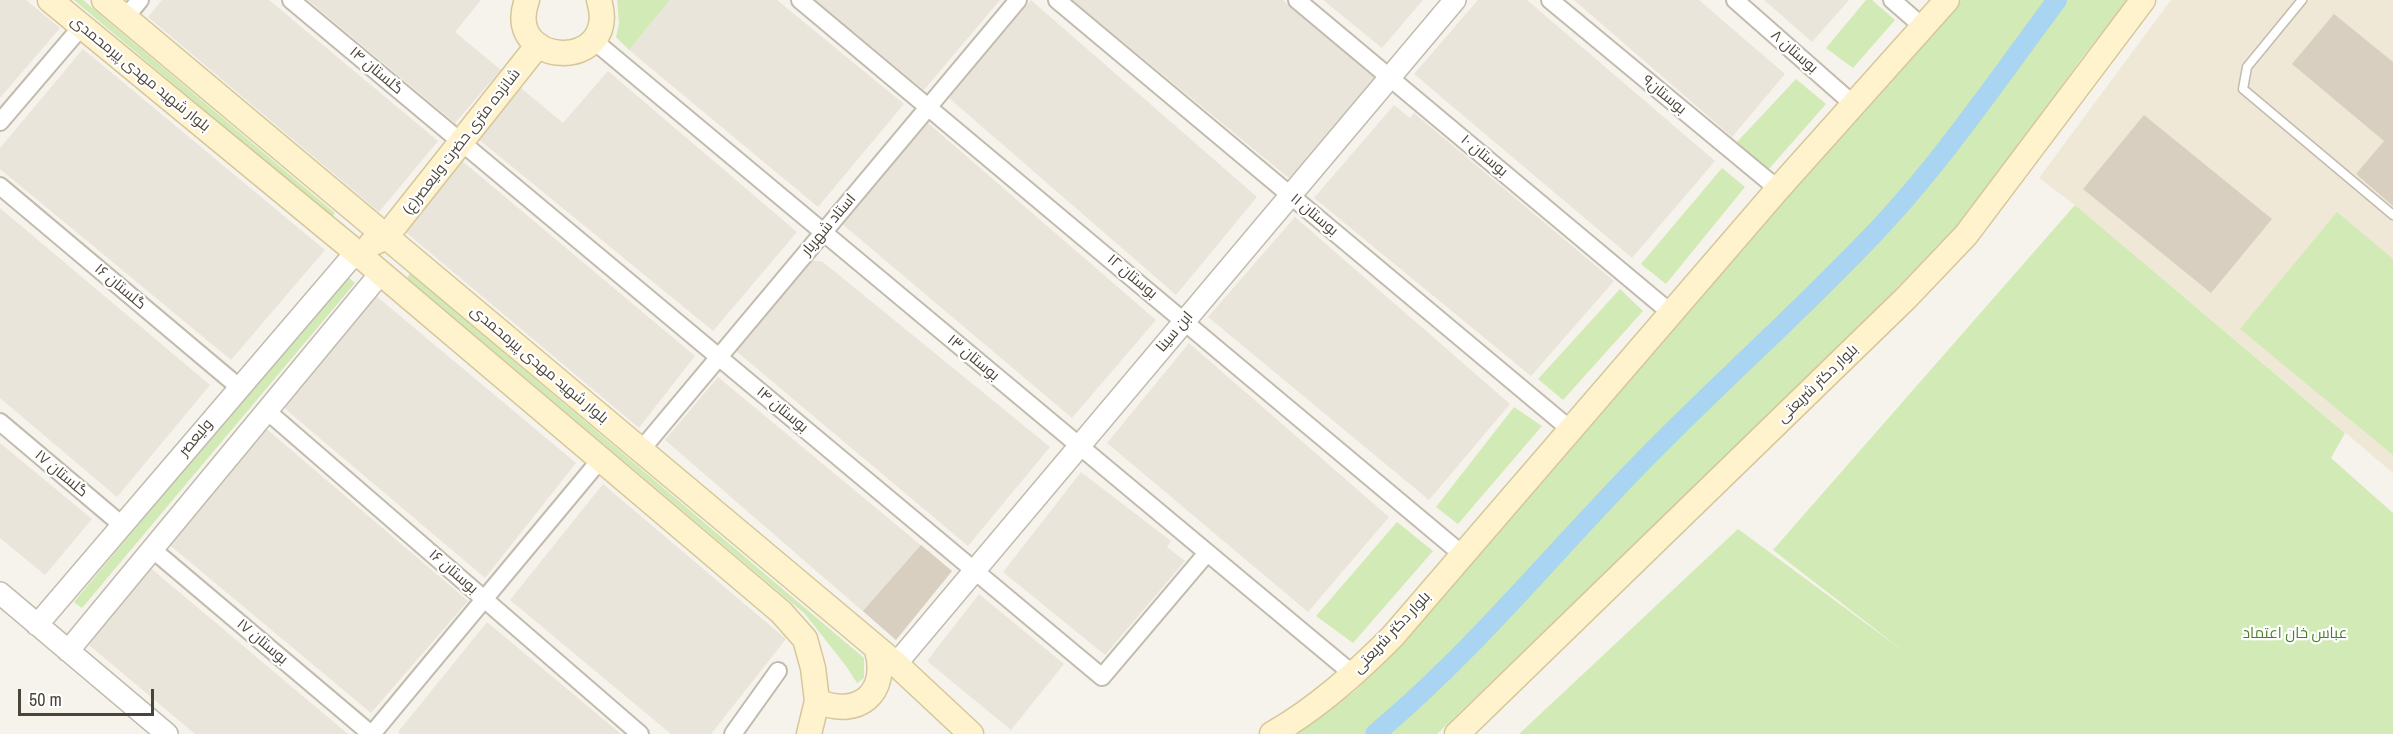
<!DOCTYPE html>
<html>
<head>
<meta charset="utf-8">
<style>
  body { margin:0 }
  #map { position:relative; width:2393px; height:734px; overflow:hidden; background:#f6f3ec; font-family:"Archivo Narrow",sans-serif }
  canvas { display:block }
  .scale { position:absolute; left:18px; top:689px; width:136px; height:27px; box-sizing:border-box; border:3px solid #4b4439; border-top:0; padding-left:8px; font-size:18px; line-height:21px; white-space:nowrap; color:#4b4439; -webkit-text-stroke:4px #fff; paint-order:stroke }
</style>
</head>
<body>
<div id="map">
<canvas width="2393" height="734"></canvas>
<div class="scale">50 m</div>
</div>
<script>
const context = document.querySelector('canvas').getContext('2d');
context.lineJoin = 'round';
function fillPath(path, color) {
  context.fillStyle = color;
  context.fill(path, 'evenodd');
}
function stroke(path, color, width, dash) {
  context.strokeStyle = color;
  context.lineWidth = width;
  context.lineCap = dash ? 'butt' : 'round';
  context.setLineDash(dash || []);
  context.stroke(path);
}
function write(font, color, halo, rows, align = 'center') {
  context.font = font + ' "Archivo Narrow",Cairo,sans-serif';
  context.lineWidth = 4.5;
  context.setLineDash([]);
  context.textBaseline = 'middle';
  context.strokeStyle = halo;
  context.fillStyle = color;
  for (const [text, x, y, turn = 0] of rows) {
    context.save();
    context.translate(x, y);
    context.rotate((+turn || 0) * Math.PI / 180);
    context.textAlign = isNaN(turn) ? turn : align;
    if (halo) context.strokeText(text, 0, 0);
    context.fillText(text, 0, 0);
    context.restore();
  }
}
fillPath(new Path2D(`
  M0,0H26L60,28L0,98Z
  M162,0H269L438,141L379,212L148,17Z
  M308,0H481L455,32L501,70L455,123Z
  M670,0H777L904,104L818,207L629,50Z
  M815,0H1000L924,90Z
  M1031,0L1257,197L1176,295L949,98Z
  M1072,0H1283L1376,78L1290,179Z
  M1323,0H1423L1382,48Z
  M1478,0H1527L1715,161L1632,258L1414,74Z
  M1574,0H1699L1785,74L1732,137Z
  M1764,0H1849L1812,42Z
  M83,49L325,250L231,360L0,169V148Z
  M608,71L797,232L713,331L477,138L521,88L563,123Z
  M1394,105L1410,118L1414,113L1614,281L1531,376L1314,198Z
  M928,123L1156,320L1072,418L841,223Z
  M461,160L695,356L639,428L403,230Z
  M0,208L210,385L117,497L0,398Z
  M1295,217L1510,404L1429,500L1208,317Z
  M811,260L823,262L1050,447L968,546L736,351Z
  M375,295L576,463L485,578L283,407Z
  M1189,343L1389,517L1308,612L1107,443Z
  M718,377L952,571L896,640L665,440Z
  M262,425L468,601L371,713L166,542Z
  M0,443L92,519L45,575L0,538Z
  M1081,472L1171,541L1167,547L1185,561L1105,655L1003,572Z
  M603,484L786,639L711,734H671L510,600Z
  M147,565L348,734H195L89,645Z
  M979,594L1064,664L1011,730L927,661Z
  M487,622L621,734H400L398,732Z`), '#eae5da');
fillPath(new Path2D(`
  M2171,0H2393V473L2075,205L2039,178Z`), '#efe8d6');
fillPath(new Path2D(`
  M74,0H83L335,213L332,218Z
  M617,0H670L629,50L616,37L619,23Z
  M1866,0H1872L1895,20L1853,68L1826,48Z
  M1962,0H2128L2081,59L1968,216L1823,363L1437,734H1297L1355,691L1417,627L1812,169Z
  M1796,79L1826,104L1768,170L1737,142Z
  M1722,168L1745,187L1666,284L1641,264Z
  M2075,205L2345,433L2331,458L2393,513V734H1519L1738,529L1906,653L1773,550Z
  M2337,212L2393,259V455L2240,329Z
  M410,273L864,658V678L857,683L846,666L805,614L407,278Z
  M346,275L355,283L82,608L74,602Z
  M1620,289L1643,311L1563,400L1538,379Z
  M1514,407L1542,426L1458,524L1436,507Z
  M1397,522L1433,551L1353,643L1316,616Z`), '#d2eab5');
stroke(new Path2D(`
  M1375,734C1472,653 1552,554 1640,464C1713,389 1791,320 1863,245C1936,171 1995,83 2057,0`), '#a9d4f2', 20);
fillPath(new Path2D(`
  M2334,14L2393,62V206L2356,174L2384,141L2292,64Z
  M2144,115L2272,219L2211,293L2083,189Z
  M921,545L952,571L896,640L863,611Z`), '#d8cfc1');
const service = new Path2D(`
  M2302,0L2247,67L2243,89L2393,215`);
const minor = new Path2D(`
  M291,0L1102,677L1207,553
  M800,0L1463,555
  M1057,0L1571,430
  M1297,0L1671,313
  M1550,0L1778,189
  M1735,0L1853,104
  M1892,0L1922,26
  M125,18L140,0
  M593,40L1354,675
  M0,122L82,26
  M0,186L240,388
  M267,411L640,734
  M0,422L122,525
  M641,450L1018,0
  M152,549L371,734
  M372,734L600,460
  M733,734L778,671`);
const tertiary = new Path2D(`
  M0,593L167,734
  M37,625L356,252
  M68,651L380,274
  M896,664L1455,0`);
const secondary = new Path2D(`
  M50,0L356,252L781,612L805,639L813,668L817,701L809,734
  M104,0L896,664L971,734
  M527,0C502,68 621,73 599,0
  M371,244L385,238L538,45
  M817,701C858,719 889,693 877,650
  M1272,734C1317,708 1355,674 1392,637L1778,189L1947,0
  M1457,734L1907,297L1966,235L2143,0`);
stroke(service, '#c2bbae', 11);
stroke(minor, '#c2bbae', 20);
stroke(tertiary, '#c2bbae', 24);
stroke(secondary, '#d6c79b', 27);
stroke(service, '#fff', 8);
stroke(minor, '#fff', 16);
stroke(tertiary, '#fff', 21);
stroke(secondary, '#fff3cd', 24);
write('15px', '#4b4439', '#fff', [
  ["بوستان ۸",1794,52,41],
  ["گلستان ۱۴",376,71,40],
  ["بلوار شهید مهدی پیرمحمدی",140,74,39],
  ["بوستان۹",1664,95,40],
  ["شانزده متری حضرت ولیعصر(ع)",462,142,-52],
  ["بوستان ۱۰",1484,156,40],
  ["بوستان ۱۱",1314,215,40],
  ["استاد شهریار",829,225,-50],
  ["بوستان ۱۲",1132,277,40],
  ["گلستان ۱۶",120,287,40],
  ["ابن سینا",1175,332,-50],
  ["بوستان ۱۳",973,358,40],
  ["بلوار شهید مهدی پیرمحمدی",539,365,40],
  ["بلوار دکتر شریعتی",1818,384,-44],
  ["بوستان ۱۴",782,410,40],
  ["ولیعصر",196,438,-50],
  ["گلستان ۱۷",61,474,40],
  ["بوستان ۱۶",453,572,41],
  ["بلوار دکتر شریعتی",1392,633,-47],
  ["بوستان ۱۷",262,642,40]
]);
write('15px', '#4a7f2a', '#fff', [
  ["عباس خان اعتماد",2295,634]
]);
</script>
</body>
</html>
